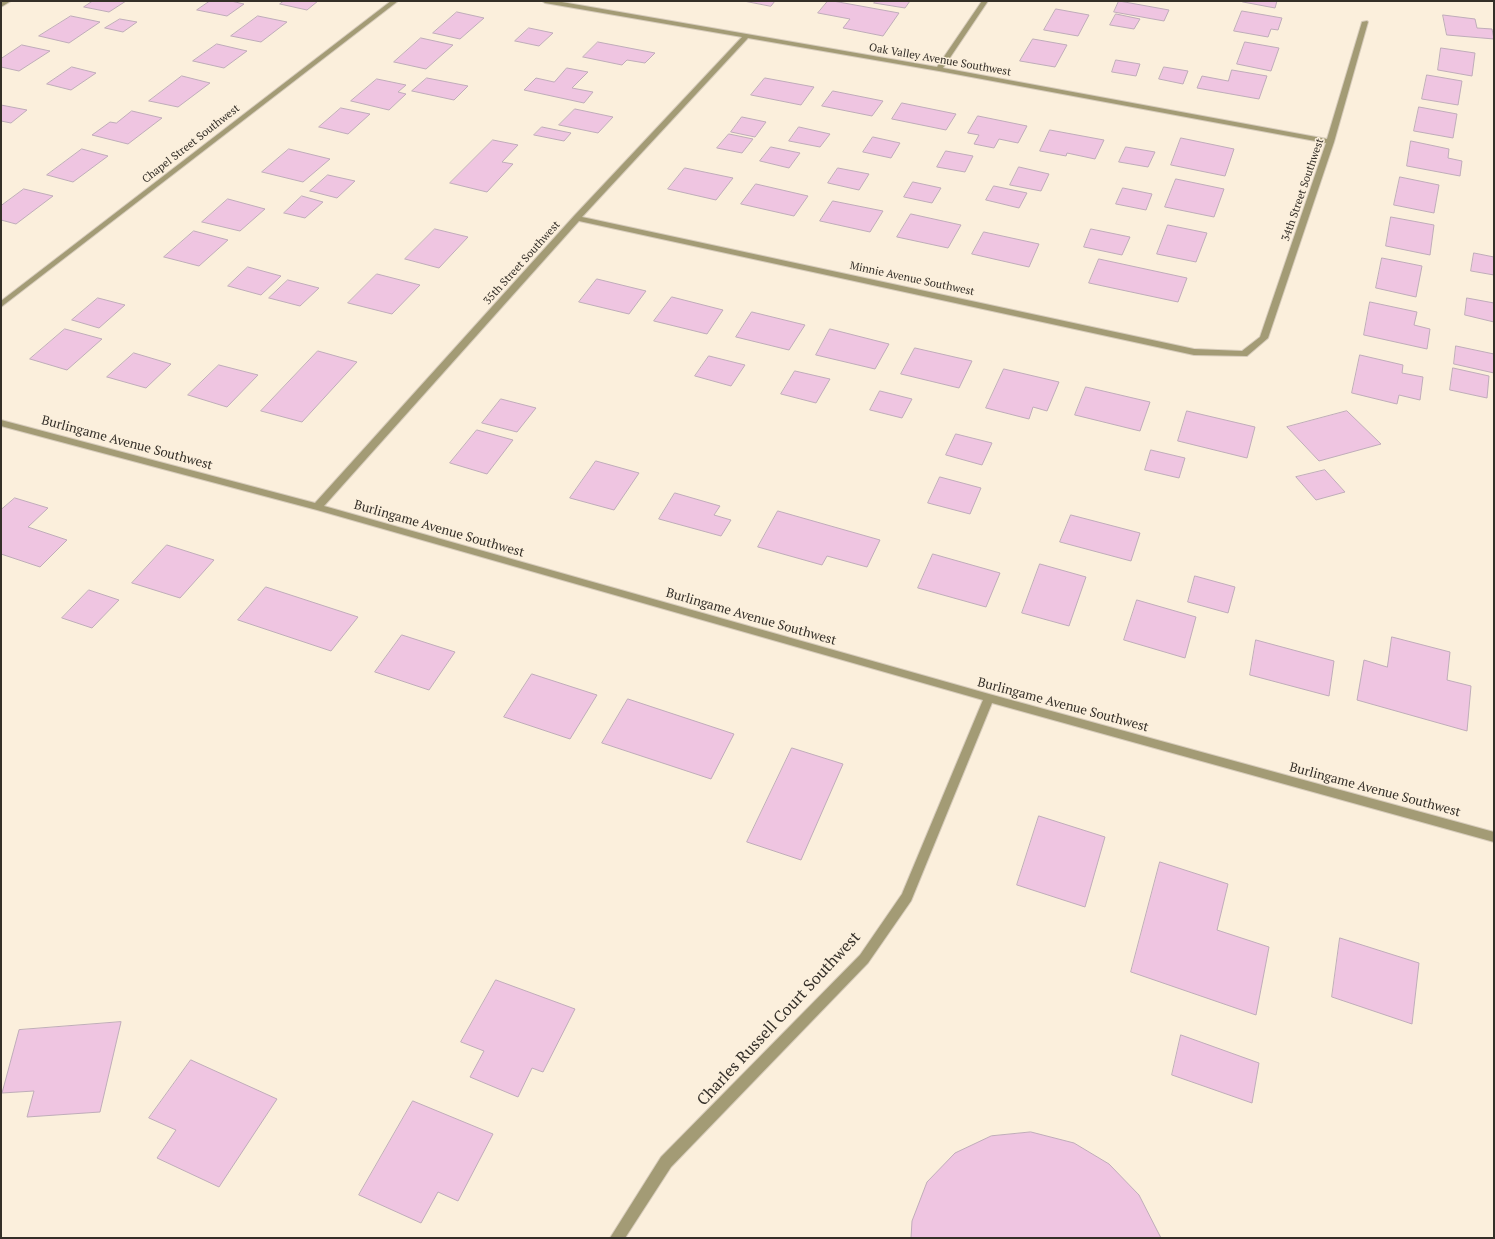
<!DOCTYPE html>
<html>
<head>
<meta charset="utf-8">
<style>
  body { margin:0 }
  #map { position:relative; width:1495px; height:1239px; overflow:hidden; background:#fbefdc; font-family:"PT Serif",serif }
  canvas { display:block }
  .frame { position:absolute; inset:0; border:2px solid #342f28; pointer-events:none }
</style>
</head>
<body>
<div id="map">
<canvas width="1495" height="1239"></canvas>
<div class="frame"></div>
</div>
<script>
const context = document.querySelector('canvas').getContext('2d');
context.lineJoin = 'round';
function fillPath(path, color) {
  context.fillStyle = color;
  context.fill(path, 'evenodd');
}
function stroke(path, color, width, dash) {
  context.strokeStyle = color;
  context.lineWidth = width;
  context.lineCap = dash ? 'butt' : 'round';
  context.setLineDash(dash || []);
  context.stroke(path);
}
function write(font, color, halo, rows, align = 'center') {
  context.font = font + ' "PT Serif",serif';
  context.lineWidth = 3;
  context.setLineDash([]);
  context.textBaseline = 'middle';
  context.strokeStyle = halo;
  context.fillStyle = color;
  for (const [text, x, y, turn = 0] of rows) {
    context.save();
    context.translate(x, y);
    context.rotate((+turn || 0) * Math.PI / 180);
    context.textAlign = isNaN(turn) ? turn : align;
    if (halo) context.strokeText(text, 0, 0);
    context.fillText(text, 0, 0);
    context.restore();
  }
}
const building = new Path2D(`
  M93,1H126L109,12L84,7Z
  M210,1H231L244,4L227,16L197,10Z
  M284,1H318L307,10L280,4Z
  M744,1H775L771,6Z
  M828,1H833L899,13L883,36L843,28L850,19L818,13Z
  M876,1H910L905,8L874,3Z
  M1119,1L1169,10L1164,21L1114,12Z
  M1244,1H1277L1275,8L1243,2Z
  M1056,9L1089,15L1078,36L1044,30Z
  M1242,11L1282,18L1278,30L1271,29L1268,37L1234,31Z
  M457,12L484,18L460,39L433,33Z
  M1116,14L1140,19L1134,29L1110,25Z
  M1443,15L1475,19L1477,28L1492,29L1494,39L1447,35Z
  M71,16L100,22L69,43L39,36Z
  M258,16L287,22L261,42L231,36Z
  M120,19L137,22L123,32L105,28Z
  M529,28L553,33L539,46L515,41Z
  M421,38L453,45L426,69L394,62Z
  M1033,39L1067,45L1055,67L1020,61Z
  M598,42L655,53L645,63L627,60L622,65L583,57Z
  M1245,42L1279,48L1271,71L1237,64Z
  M217,44L247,51L224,68L193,61Z
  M22,45L50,51L19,71L1,67V59Z
  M1441,48L1475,53L1472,76L1438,70Z
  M1116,60L1140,64L1136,76L1112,72Z
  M72,67L96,73L71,90L47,84Z
  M1164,67L1188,71L1183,84L1159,79Z
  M567,68L588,72L572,88L593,92L584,103L524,90L536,78L554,82Z
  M1232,70L1267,76L1259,99L1197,88L1202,76L1228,81Z
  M1427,75L1462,81L1458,105L1422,99Z
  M182,76L210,83L178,107L149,101Z
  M427,78L468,86L454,100L412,91Z
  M765,78L814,87L801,105L751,95Z
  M377,79L406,85L398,92L406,94L389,110L351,101Z
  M833,91L883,101L872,116L822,106Z
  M902,103L956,114L946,130L892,119Z
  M1,105L27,110L11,123L1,121Z
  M1419,107L1457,114L1453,138L1414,131Z
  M341,108L370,114L348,134L319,127Z
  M575,109L613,117L598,133L559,125Z
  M132,111L162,118L128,144L92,135L110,122L116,123Z
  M978,116L1027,126L1018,143L999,139L994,148L974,144L979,135L968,133Z
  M742,117L766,122L755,137L731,132Z
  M542,127L571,133L564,141L534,135Z
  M799,127L830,134L820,147L789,141Z
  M1050,130L1104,140L1095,159L1067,153L1066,156L1040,151Z
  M729,134L753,139L742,153L717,148Z
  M873,137L900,143L891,158L863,152Z
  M1181,138L1234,149L1225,176L1171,165Z
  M493,140L518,145L502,162L513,164L487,192L450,183Z
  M1411,141L1449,149L1448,158L1462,161L1460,176L1407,166Z
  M771,147L800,153L789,168L760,161Z
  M1126,147L1155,152L1148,167L1119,162Z
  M82,149L108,156L73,182L47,175Z
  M289,149L330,159L303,182L262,172Z
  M946,151L973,156L965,172L937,167Z
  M1019,167L1049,174L1041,191L1010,185Z
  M685,168L733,178L716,200L668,189Z
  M838,168L869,174L859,190L828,183Z
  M328,175L355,181L337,198L310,191Z
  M1400,177L1439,185L1434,213L1394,205Z
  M1176,179L1224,189L1214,217L1165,207Z
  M913,182L941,188L932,203L904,197Z
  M756,184L808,196L794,216L741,204Z
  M994,186L1027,193L1019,208L986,200Z
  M1123,188L1152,194L1146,210L1116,204Z
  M24,189L53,196L16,224L1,220V206Z
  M302,196L323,202L305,218L284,213Z
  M228,199L265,209L240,231L202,222Z
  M833,201L883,211L870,232L820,221Z
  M911,214L961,225L948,248L897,237Z
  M1391,217L1434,225L1430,255L1386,246Z
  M1168,225L1207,233L1196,262L1157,254Z
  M435,229L468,237L439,268L405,259Z
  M1091,229L1130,237L1122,255L1084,247Z
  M194,231L228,240L199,266L164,257Z
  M984,232L1039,244L1029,267L972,254Z
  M1474,253L1494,257V275L1471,271Z
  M1382,258L1422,266L1416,297L1376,288Z
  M1099,259L1187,278L1178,302L1089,283Z
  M248,267L281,276L261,295L228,286Z
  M377,274L420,285L392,314L348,303Z
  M597,279L646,291L629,314L579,302Z
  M288,280L319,288L300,306L269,298Z
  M672,297L723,310L707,334L654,321Z
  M98,298L125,305L99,328L72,320Z
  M1467,298L1494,303V322L1465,315Z
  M1370,302L1417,312L1414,325L1430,329L1427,349L1364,335Z
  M752,312L805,325L789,350L736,337Z
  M65,329L102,339L67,370L30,359Z
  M830,329L889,344L875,369L816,355Z
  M1456,346L1494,354V373L1454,364Z
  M915,348L972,361L959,388L901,374Z
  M318,351L357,362L302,422L261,411Z
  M134,353L171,364L146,388L107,377Z
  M1360,355L1403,365L1402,373L1423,377L1420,400L1399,395L1397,404L1352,393Z
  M709,356L745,365L731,386L695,376Z
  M219,365L258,375L227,407L188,395Z
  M1453,368L1489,376L1487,398L1450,390Z
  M1004,369L1059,382L1047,411L1033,407L1029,419L986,408Z
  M795,371L830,379L816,403L781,394Z
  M1086,387L1150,402L1140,431L1075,415Z
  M880,391L912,399L902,418L870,410Z
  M501,399L536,408L517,432L482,423Z
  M1187,411L1255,427L1247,458L1178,441Z
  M1347,411L1381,444L1319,461L1287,427Z
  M477,430L513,440L487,474L450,463Z
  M956,434L992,443L982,465L946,455Z
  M1151,450L1185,458L1179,478L1145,470Z
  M596,461L639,473L614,510L570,498Z
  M1325,470L1345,492L1316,500L1296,477Z
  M940,477L981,488L970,514L928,503Z
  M675,493L720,506L714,515L731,520L721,536L659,519Z
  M15,498L48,508L28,527L67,540L40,567L1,554V510Z
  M778,511L880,540L867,567L827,556L822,565L758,547Z
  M1071,515L1140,533L1131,561L1060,542Z
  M167,545L214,560L180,598L132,583Z
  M933,554L1000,573L986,607L918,588Z
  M1040,564L1086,577L1069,626L1022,613Z
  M1195,576L1235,587L1228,613L1188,602Z
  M266,587L358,617L331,651L238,620Z
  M89,590L119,600L92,628L62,618Z
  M1137,600L1196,617L1185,658L1124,640Z
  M402,635L455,652L429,690L375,672Z
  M1392,637L1450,652L1447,680L1471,686L1467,731L1357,700L1364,660L1387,667Z
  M1256,640L1334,661L1329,696L1250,675Z
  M532,674L597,695L570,739L504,717Z
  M628,699L734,734L711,779L602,743Z
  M792,748L843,764L801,860L747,842Z
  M1039,816L1105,837L1085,907L1017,885Z
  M1160,862L1228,884L1217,930L1269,947L1256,1015L1131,972Z
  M1340,938L1419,963L1412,1024L1332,997Z
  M496,980L575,1009L543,1072L532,1068L518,1097L470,1077L484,1051L461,1042Z
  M121,1022L100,1112L27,1117L34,1091L2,1093L19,1030Z
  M1181,1035L1259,1063L1252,1103L1172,1075Z
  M191,1060L277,1099L219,1187L157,1158L176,1130L149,1118Z
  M413,1101L493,1134L458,1201L438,1192L421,1223L359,1195Z
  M1031,1132L1074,1143L1109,1164L1139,1195L1161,1238H911L912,1221L927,1182L955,1153L991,1136Z`);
fillPath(building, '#efc5e1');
stroke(building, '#bfacb9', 1);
const minor = new Path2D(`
  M4,1H11L1,7V2Z
  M391,1H398L1,307V301Z
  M542,1H556L937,67L982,1H988L943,68L1327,139L1362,22L1367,21L1368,22L1334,142L1268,338L1247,356L1194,355L579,221L324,506L989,694L1494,832V842L992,703L911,901L868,963L671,1167L625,1238H610L661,1157L860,955L902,894L983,700L317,510L1,426V420L315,503L574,216L742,37L545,3ZM748,38L939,71L1326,143L1260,337L1242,351L1194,349L582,217Z`);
stroke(minor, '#d7ccbc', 2);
fillPath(minor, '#a39b75');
write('11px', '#342f28', '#fbefdc', [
  ["Oak Valley Avenue Southwest",940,60,10],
  ["Chapel Street Southwest",191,144,-38],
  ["34th Street Southwest",1303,190,-71],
  ["35th Street Southwest",522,263,-48],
  ["Minnie Avenue Southwest",912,279,12]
]);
write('13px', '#342f28', '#fbefdc', [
  ["Burlingame Avenue Southwest",127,443,15],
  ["Burlingame Avenue Southwest",439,529,16],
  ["Burlingame Avenue Southwest",751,617,16],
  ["Burlingame Avenue Southwest",1063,705,15],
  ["Burlingame Avenue Southwest",1375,790,15]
]);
write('16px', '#342f28', '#fbefdc', [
  ["Charles Russell Court Southwest",779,1019,-47]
]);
</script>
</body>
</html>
